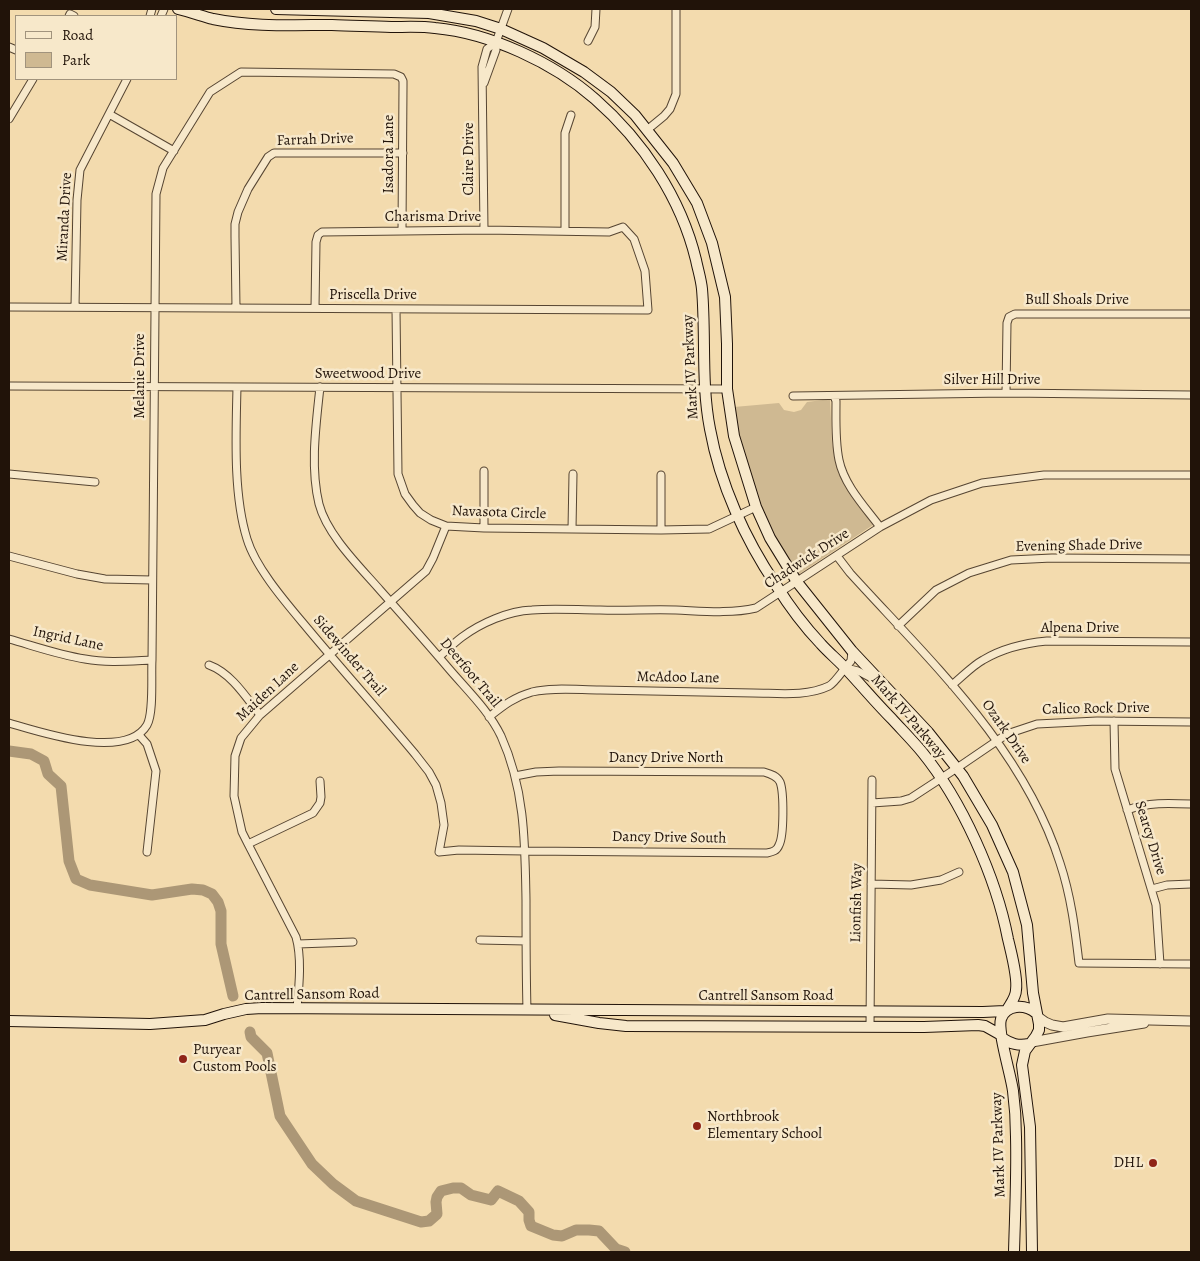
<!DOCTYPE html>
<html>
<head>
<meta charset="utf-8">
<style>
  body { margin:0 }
  #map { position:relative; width:1200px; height:1261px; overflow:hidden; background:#f3dbae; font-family:Alegreya,serif }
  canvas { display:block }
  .frame { position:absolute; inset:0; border:10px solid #211309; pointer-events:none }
  .legend { position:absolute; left:15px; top:15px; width:162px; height:65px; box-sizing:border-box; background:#f7e8ca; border:1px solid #a1937d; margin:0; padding:6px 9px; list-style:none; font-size:15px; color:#211309 }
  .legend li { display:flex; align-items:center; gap:10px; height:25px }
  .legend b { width:25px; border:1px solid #a1937d }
</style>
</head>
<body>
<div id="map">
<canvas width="1200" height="1261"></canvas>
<div class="frame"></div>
<ul class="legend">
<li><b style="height:6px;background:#f7e8ca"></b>Road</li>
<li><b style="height:14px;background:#cfb992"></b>Park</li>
</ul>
</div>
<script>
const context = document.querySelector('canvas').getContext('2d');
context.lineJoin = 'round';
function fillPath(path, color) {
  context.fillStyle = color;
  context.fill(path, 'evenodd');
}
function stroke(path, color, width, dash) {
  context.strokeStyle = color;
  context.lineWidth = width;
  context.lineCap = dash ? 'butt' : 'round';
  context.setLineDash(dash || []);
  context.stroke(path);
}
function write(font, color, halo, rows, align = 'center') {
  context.font = font + ' Alegreya,serif';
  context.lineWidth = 5;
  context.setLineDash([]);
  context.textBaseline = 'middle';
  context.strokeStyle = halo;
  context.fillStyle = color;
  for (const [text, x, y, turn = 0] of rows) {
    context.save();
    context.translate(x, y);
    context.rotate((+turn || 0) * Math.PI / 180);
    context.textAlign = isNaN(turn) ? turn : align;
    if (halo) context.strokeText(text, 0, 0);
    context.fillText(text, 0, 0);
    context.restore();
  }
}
fillPath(new Path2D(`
  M830,399L832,443L839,475L873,525L799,574L774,534L756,494L741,446L734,407L779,403L784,410L794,412L801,410L807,402Z`), '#cfb992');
stroke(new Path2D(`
  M9,751L31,754L44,761L48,774L61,786L69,861L76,879L90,885L152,895L192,889L203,890L212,894L218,902L221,911V944L233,996
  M250,1032L251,1037L267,1053L280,1116L312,1164L333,1184L356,1201L421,1222L429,1221L437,1214L436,1202L437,1197L441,1191L453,1188H461L471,1195L491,1200L498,1191L519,1201L529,1212V1220L531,1226L553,1235L562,1236L576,1230H589L599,1231L616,1249L625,1252`), '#ac9776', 11);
const minor = new Path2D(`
  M69,16L70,14L74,16
  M150,16L152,9
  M161,16L164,9
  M588,41L595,27L596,9
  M9,47L16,50
  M484,83L496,50V42L508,9
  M109,114L174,151
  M9,119L33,79
  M647,130L664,116L670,109L676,94V9
  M484,230L482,67L487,49L496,42
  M565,231V133L571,115
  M9,307L648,310L645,271L634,239L623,227L609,232L484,230L322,232L318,235L316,242L315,308
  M75,307L77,200L80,170L127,79
  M236,308L235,237V224L238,212L248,189L268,157L274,153H403
  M396,309L398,474L405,494L413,505L420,513L431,520L446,526L484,528L661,530L709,529L756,507
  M9,386L727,389
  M237,387C236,434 233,494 247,539C256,569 288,605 308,629C343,671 380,712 415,754L429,772L436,785L441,803L444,825L439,852L459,850L525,851L767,853C772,852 777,851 779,845C784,836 784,792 780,782C777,776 771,774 764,772L559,771L536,772L515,776
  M320,387C316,425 310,467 319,504C327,535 360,567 380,590C404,617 427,643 450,670C468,691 489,711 501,736C525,789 525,843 526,900C526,936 526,973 527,1010
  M1006,393L1007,323L1009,317L1015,314H1191
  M793,396L1006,393L1191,395
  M834,396L836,401C836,420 835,441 839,460C844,485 865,507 880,527
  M484,471V528
  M9,474L95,482
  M661,475V530
  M572,529L573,474
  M9,556L77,574L105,579L152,580
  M837,556L850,573C929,660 1024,748 1060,863C1071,896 1075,929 1079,963L1191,964
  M898,626L936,590L969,573L1011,560L1052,558L1191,559
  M9,639C34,646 59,655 85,659C107,663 129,661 152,660
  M439,657C447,650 454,643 462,637C481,623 508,611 532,610C554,608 578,610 600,610C626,611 651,609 676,610C702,611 730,614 756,608L880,527L931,500L982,483L1044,475H1191
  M209,665C231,673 246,697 260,715
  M846,668L858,671L877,681
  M952,685C962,677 972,666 983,660C1003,648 1025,643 1047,641L1191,642
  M489,717C503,706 514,697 532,692C552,687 579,690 600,690C651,691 702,692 753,693C777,693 806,697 829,686C835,683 845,667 851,661L852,651
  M1114,721L1115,769L1156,905L1160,964
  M9,723C40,732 126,761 147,725C154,713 151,675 152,660L156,194L163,168L210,92L241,72L394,74L401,77L403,81V86L402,231
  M139,735L147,744L156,771L147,852
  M872,803L901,801L911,798L963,764L1007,734L1037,724L1097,721L1191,722
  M1127,810C1148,802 1169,803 1191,804
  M248,844L313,813L320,803L321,797L320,781
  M871,884L911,885L941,880L959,872
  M1152,889L1167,885L1191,884
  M480,940L526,941
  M298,944L353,942
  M297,1008C299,986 302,958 296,937L248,844L242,832L234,796L235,756L241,738L260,715L426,571L433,558L446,526
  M870,1027L872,780`);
const tertiary = new Path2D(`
  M1038,1017L1045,1022L1052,1025L1063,1027L1108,1019L1191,1021
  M1032,1042L1087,1032L1144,1023`);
const secondary = new Path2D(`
  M178,9C190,12 202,16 213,19C252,27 292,25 332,25C351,26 371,26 391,27C405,27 421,26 435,28C490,33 554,63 595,99C643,141 681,198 696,260C698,270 701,279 702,289C706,336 701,383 710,429C720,484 745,539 776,585C789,606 804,626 821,644C829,653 839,661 847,670C862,686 876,703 892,719C902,730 913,741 922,752C962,801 996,877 1008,939C1011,952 1018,977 1016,990C1016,997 1011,1003 1007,1010
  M276,9L429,13L476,21L501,29L543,48L584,72L611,92L635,115L673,163L697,203L712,243L725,297L727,344V389L734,436L756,507L770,538L797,582L852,651L928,732L963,776L992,825L1013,872L1027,925L1033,993L1039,1024V1030L1036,1036L1025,1051L1022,1065L1030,1127L1032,1252
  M555,1015L599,1023L626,1026L924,1027L978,1025L985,1026L1001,1035
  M9,1021L150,1024L205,1020L224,1014L246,1009L262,1008L983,1012L1005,1011
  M1002,1038C1011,1044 1018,1046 1029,1044
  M1014,1252C1015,1214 1017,1175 1016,1137C1016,1121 1015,1106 1013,1091C1011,1075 997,1031 1001,1019C1006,1004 1025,1004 1036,1013`);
stroke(minor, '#564532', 9);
stroke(tertiary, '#564532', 11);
stroke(secondary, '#211309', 12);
stroke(minor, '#f7e8ca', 7);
stroke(tertiary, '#f7e8ca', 9);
stroke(secondary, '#f7e8ca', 10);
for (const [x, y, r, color] of [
  [183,1059,5,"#8f2418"],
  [697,1126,5,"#8f2418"],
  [1153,1163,5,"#8f2418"]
]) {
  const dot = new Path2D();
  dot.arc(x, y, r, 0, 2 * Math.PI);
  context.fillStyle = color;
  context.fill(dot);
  stroke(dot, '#f7e8ca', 2);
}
write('15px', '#211309', '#f7e8ca', [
  ["Farrah Drive",315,140,-2],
  ["Isadora Lane",389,154,-90],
  ["Claire Drive",469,159,-90],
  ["Miranda Drive",65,217,-87],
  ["Charisma Drive",433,217],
  ["Priscella Drive",373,295],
  ["Bull Shoals Drive",1077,300],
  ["Mark IV Parkway",691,367,-93],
  ["Sweetwood Drive",368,374],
  ["Melanie Drive",140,376,-90],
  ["Silver Hill Drive",992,380],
  ["Navasota Circle",499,513,2],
  ["Evening Shade Drive",1079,546,-1],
  ["Chadwick Drive",807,559,-33],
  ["Alpena Drive",1080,628],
  ["Ingrid Lane",68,639,12],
  ["Sidewinder Trail",349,656,49],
  ["Deerfoot Trail",470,673,50],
  ["McAdoo Lane",678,678,1],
  ["Maiden Lane",268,692,-43],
  ["Calico Rock Drive",1096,709,-1],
  ["Mark IV Parkway",908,717,49],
  ["Ozark Drive",1006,732,55],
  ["Dancy Drive North",666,758],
  ["Dancy Drive South",669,838,1],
  ["Searcy Drive",1150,838,73],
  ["Lionfish Way",857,903,-89],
  ["Cantrell Sansom Road",312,995,-1],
  ["Cantrell Sansom Road",766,996],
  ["Mark IV Parkway",999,1145,-92]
]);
write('15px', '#211309', '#f7e8ca', [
  ["Puryear",193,1050],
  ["Custom Pools",193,1067],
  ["Northbrook",707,1117],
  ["Elementary School",707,1134],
  ["DHL",1143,1163,"right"]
], 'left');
</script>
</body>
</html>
